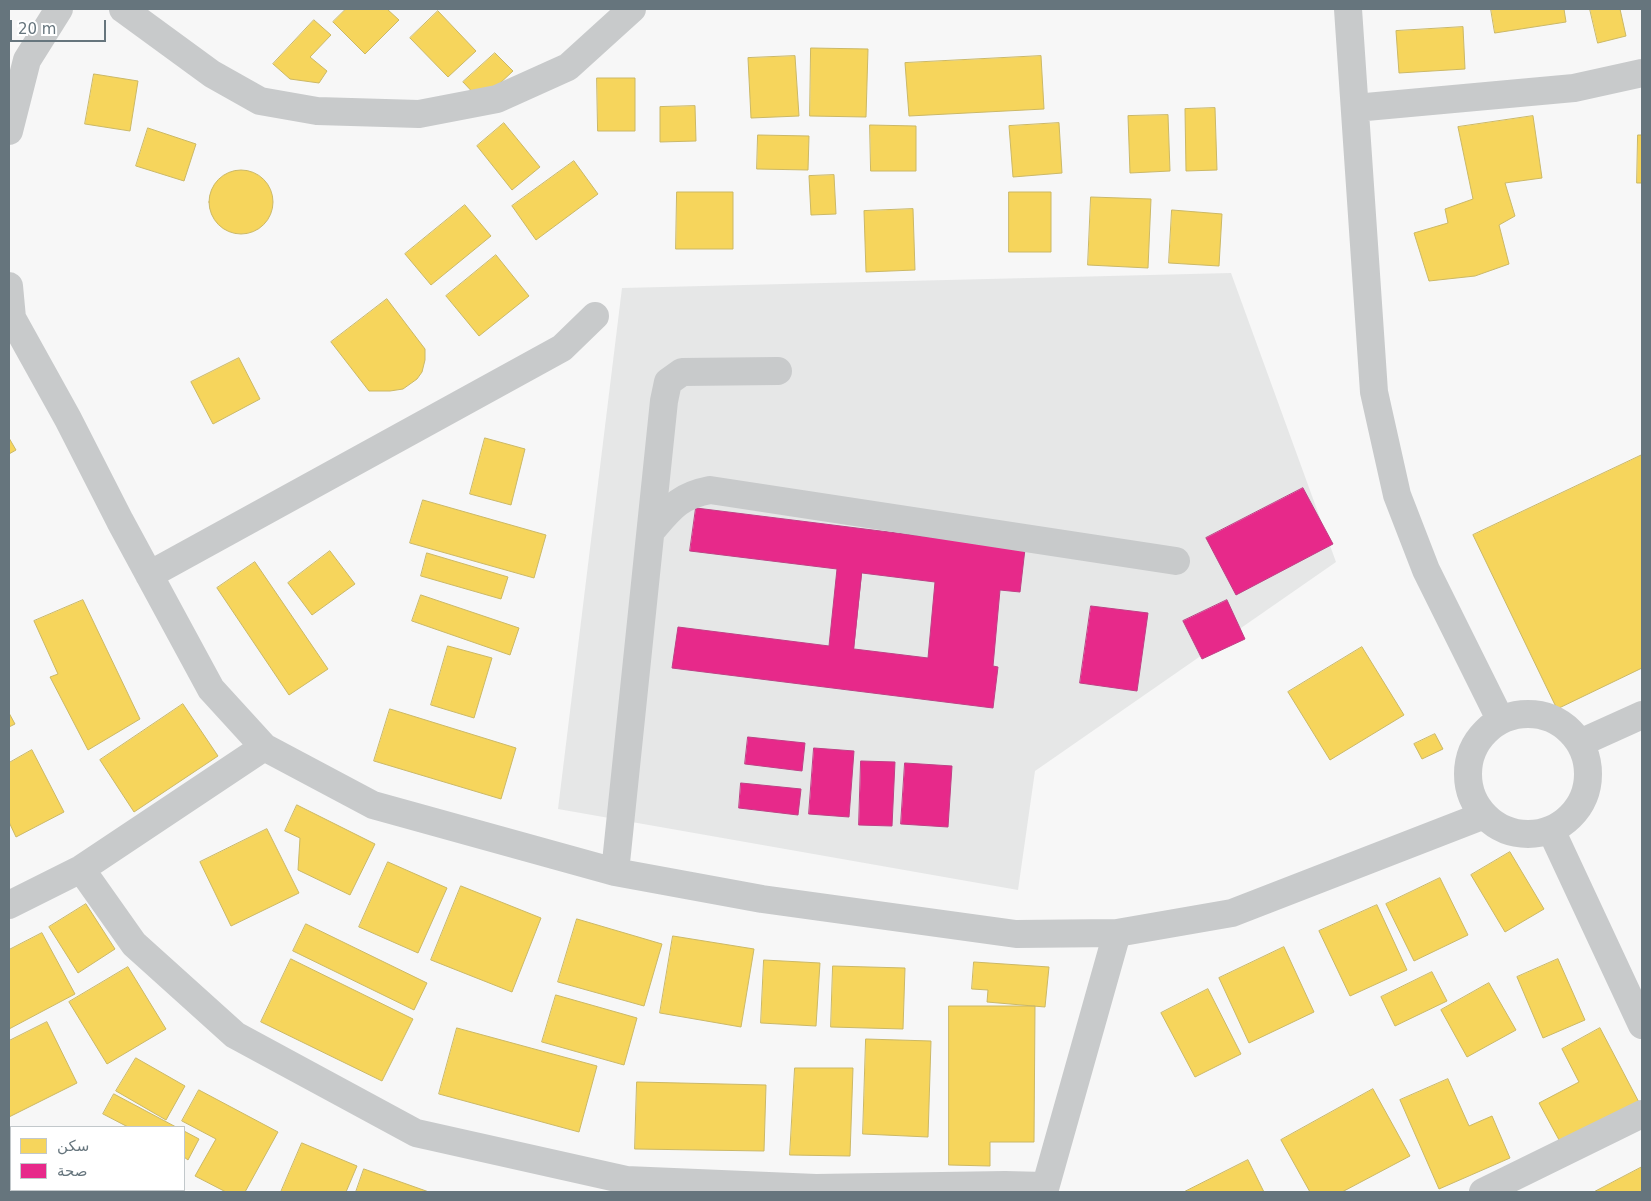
<!DOCTYPE html>
<html>
<head>
<meta charset="utf-8">
<style>
  body { margin:0 }
  #map { position:relative; width:1651px; height:1201px; overflow:hidden; background:#f7f7f7; font-family:"DejaVu Sans","Noto Sans Arabic",sans-serif }
  canvas { display:block }
  .frame { position:absolute; inset:0; border:10px solid #66757d; pointer-events:none }
  .legend { position:absolute; left:10px; top:1126px; width:175px; height:65px; box-sizing:border-box; background:#fff; border:1px solid #c2c8cb; margin:0; padding:6px 9px; list-style:none; font-size:15px; color:#66757d }
  .legend li { display:flex; align-items:center; gap:10px; height:25px }
  .legend b { width:25px; border:1px solid #c2c8cb }
  .scale { position:absolute; left:10px; top:20px; width:96px; height:22px; box-sizing:border-box; border:2px solid #66757d; border-top:0; padding-left:6px; font-size:15px; line-height:18px; white-space:nowrap; color:#66757d; -webkit-text-stroke:4px #fff; paint-order:stroke }
</style>
</head>
<body>
<div id="map">
<canvas width="1651" height="1201"></canvas>
<div class="frame"></div>
<ul class="legend">
<li><b style="height:14px;background:#f6d55c"></b>سكن</li>
<li><b style="height:14px;background:#e7298a"></b>صحة</li>
</ul>
<div class="scale">20 m</div>
</div>
<script>
const context = document.querySelector('canvas').getContext('2d');
context.lineJoin = 'round';
function fillPath(path, color) {
  context.fillStyle = color;
  context.fill(path, 'evenodd');
}
function stroke(path, color, width, dash) {
  context.strokeStyle = color;
  context.lineWidth = width;
  context.lineCap = dash ? 'butt' : 'round';
  context.setLineDash(dash || []);
  context.stroke(path);
}
fillPath(new Path2D(`
  M1231,273L1336,562L1035,771L1018,890L558,809L622,288Z`), '#e6e7e7');
const homes = new Path2D(`
  M346,9H387L399,20L365,54L333,22Z
  M1491,9H1564L1566,22L1495,33Z
  M1590,9H1620L1626,36L1598,43Z
  M438,11L476,51L448,77L410,38Z
  M314,20L331,35L310,57L327,71L319,83L290,79L273,64Z
  M1463,27L1465,69L1399,73L1396,31Z
  M811,48L868,49L866,117L810,116Z
  M495,53L513,71L481,101L463,82Z
  M795,56L799,116L751,118L748,58Z
  M1041,56L1044,109L909,116L905,63Z
  M94,74L138,81L130,131L85,124Z
  M597,78H635V131H598Z
  M695,106L696,141L660,142V107Z
  M1215,108L1217,170L1186,171L1185,109Z
  M1168,115L1170,171L1130,173L1128,116Z
  M1533,116L1542,178L1505,183L1515,216L1499,225L1509,264L1475,276L1429,281L1414,233L1448,223L1445,209L1473,199L1458,127Z
  M504,123L540,167L512,190L477,146Z
  M1059,123L1062,173L1013,177L1009,126Z
  M870,125L916,126V171H871Z
  M148,128L196,144L184,181L136,166Z
  M758,135L809,136L808,170L757,169Z
  M1638,135H1642V183H1637Z
  M574,161L598,194L536,240L512,206Z
  M209 202a32 32 0 1 1 64 0a32 32 0 1 1-64 0Z
  M834,175L836,214L811,215L809,176Z
  M677,192H733V249H676Z
  M1009,192H1051V252H1009Z
  M1091,197L1151,199L1148,268L1088,265Z
  M465,205L491,236L431,285L405,254Z
  M913,209L915,270L866,272L864,211Z
  M1172,210L1222,214L1219,266L1169,263Z
  M496,255L529,296L479,336L446,296Z
  M387,299L425,349V360L422,372L417,379L403,389L390,391H369L331,342Z
  M239,358L260,399L213,424L191,382Z
  M9,438L16,450L9,454Z
  M485,438L525,449L511,505L470,494Z
  M1642,455V668L1557,709L1473,535Z
  M423,500L546,535L534,578L410,543Z
  M330,551L355,584L312,615L288,583Z
  M427,553L508,577L501,599L421,576Z
  M255,562L328,669L289,695L217,588Z
  M421,595L519,628L510,655L412,621Z
  M83,600L140,719L88,750L50,677L58,674L34,621Z
  M448,646L492,658L474,718L431,705Z
  M1362,647L1404,715L1330,760L1288,692Z
  M183,704L218,756L134,812L100,760Z
  M390,709L516,748L501,799L374,761Z
  M9,713L15,724L9,727Z
  M1435,734L1443,749L1422,759L1414,744Z
  M32,750L64,812L16,837L9,822V763Z
  M297,805L375,844L350,895L298,870L300,838L285,831Z
  M267,829L299,893L231,926L200,862Z
  M1510,852L1544,909L1505,932L1471,875Z
  M388,862L447,888L418,953L359,927Z
  M1440,878L1468,935L1414,961L1386,904Z
  M461,886L541,918L512,992L431,960Z
  M86,904L115,949L78,973L49,927Z
  M1377,905L1407,970L1350,996L1319,931Z
  M577,919L662,944L644,1006L558,982Z
  M306,924L427,983L414,1010L293,951Z
  M42,933L75,994L9,1029V950Z
  M673,936L754,949L741,1027L660,1013Z
  M1284,947L1314,1012L1249,1043L1219,978Z
  M291,959L413,1019L382,1081L261,1022Z
  M1558,959L1585,1020L1543,1038L1517,977Z
  M764,960L820,963L816,1026L761,1023Z
  M974,962L1049,967L1045,1007L987,1002L988,990L972,989Z
  M833,966L905,968L903,1029L831,1027Z
  M128,967L166,1029L107,1064L69,1002Z
  M1432,972L1447,1001L1395,1026L1381,997Z
  M1489,983L1516,1030L1467,1057L1441,1010Z
  M1208,989L1241,1054L1195,1077L1161,1013Z
  M556,995L637,1018L624,1065L542,1042Z
  M949,1006H1035L1034,1142H990V1166L949,1165Z
  M47,1022L77,1083L9,1117V1041Z
  M457,1028L597,1066L579,1132L439,1094Z
  M1600,1028L1642,1108L1564,1149L1539,1103L1579,1082L1562,1049Z
  M866,1039L931,1041L928,1137L863,1134Z
  M136,1058L185,1086L166,1120L116,1091Z
  M795,1068H853L850,1156L790,1155Z
  M1448,1079L1469,1126L1492,1116L1510,1158L1439,1189L1400,1100Z
  M637,1082L766,1085L764,1151L635,1149Z
  M1373,1089L1410,1156L1342,1192H1310L1281,1140Z
  M199,1090L278,1132L245,1192H226L195,1176L216,1139L182,1121Z
  M114,1094L176,1127H128L103,1114Z
  M184,1131L199,1139L188,1160L184,1157Z
  M302,1143L357,1166L346,1192H281Z
  M1248,1160L1264,1192H1184Z
  M1642,1167V1192H1594Z
  M364,1169L429,1192H356Z
  M29,1190H77L78,1192H25Z`);
fillPath(homes, '#f6d55c');
stroke(homes, '#cbb866', 1);
const health = new Path2D(`
  M1303,488L1333,544L1236,595L1206,538Z
  M696,508L1025,549L1020,592L1000,590L993,666L998,667L993,708L672,668L678,627L829,646L837,569L690,551ZM862,573L935,582L928,658L854,649Z
  M1227,600L1245,639L1202,659L1183,621Z
  M1091,606L1148,613L1137,691L1080,683Z
  M748,737L805,743L802,771L745,764Z
  M814,748L854,751L849,817L809,814Z
  M861,761L895,762L892,826L859,825Z
  M905,763L952,766L948,827L901,824Z
  M741,783L801,789L798,815L739,808Z`);
fillPath(health, '#e7298a');
stroke(health, '#c04086', 1);
stroke(new Path2D(`
  M123,9L212,74L260,101L317,111L419,114L497,99L568,67L632,9
  M1348,9L1374,392L1397,495L1426,570L1500,719
  M1355,108L1574,88L1642,73
  M9,131L27,60L59,9
  M9,286L12,318L68,419L120,521L211,689L264,747L373,805L615,872L762,899L1016,934L1117,933L1232,913L1482,816
  M651,531C671,508 679,496 710,490L1176,561
  M149,575L562,348L595,316
  M1468 774a60 60 0 1 1 120 0a60 60 0 1 1-120 0Z
  M1580,743L1642,715
  M1551,830L1642,1025
  M81,869L134,944L235,1035L416,1133L626,1180L816,1188L1005,1185L1045,1186
  M615,872L664,401L668,382L682,372L778,371
  M9,905L81,869L264,747
  M1044,1192L1117,933
  M1483,1192L1642,1114`), '#c8cacb', 28);
</script>
</body>
</html>
